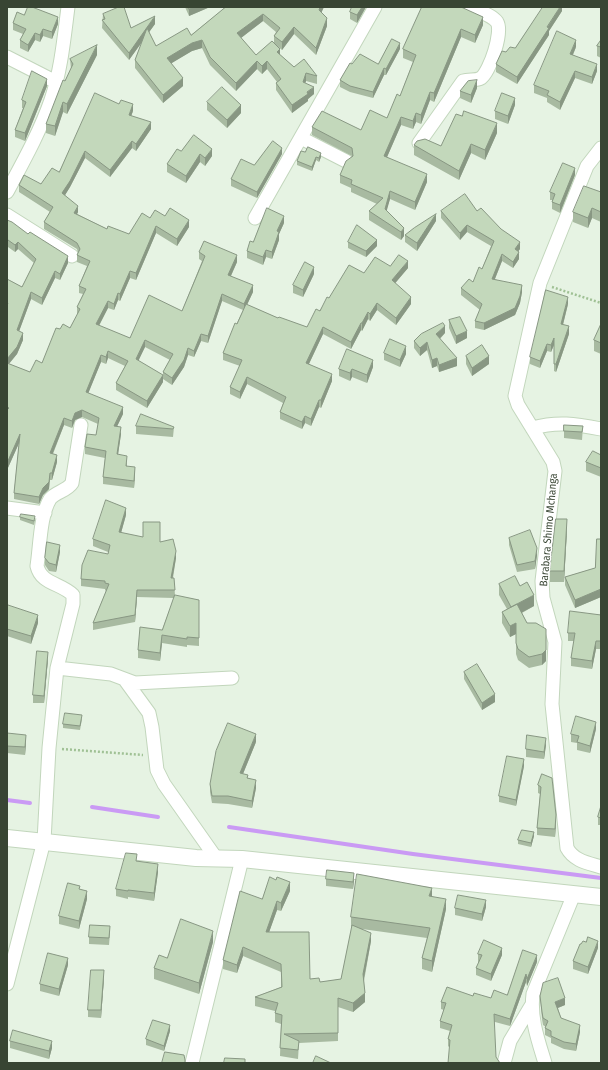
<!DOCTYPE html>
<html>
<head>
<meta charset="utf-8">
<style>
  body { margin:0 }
  #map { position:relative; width:608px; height:1070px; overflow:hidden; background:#e6f3e3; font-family:"Fira Sans Condensed",sans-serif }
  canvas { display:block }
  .frame { position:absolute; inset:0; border:8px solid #384533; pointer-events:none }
</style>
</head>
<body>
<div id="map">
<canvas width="608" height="1070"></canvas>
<div class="frame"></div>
</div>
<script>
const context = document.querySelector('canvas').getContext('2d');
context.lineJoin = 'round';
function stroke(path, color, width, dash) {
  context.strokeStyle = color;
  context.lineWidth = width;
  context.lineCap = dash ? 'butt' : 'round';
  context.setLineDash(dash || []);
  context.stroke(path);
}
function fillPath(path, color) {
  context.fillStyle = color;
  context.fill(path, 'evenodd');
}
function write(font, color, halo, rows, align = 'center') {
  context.font = font + ' "Fira Sans Condensed",sans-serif';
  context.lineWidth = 3;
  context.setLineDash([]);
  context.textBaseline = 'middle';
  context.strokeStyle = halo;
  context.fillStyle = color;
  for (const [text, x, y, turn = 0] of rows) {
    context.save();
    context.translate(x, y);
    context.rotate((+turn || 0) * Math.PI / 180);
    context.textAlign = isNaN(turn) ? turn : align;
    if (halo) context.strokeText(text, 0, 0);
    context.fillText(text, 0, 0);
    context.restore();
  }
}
stroke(new Path2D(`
  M7,800L30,803
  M92,807L158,817
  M229,827L413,854L601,878`), '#ca9af4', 4);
const minor = new Path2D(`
  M7,57L56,82
  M301,138L346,161
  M419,143L463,81C469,79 476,81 481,78C490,71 503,32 497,22C491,14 477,11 469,7
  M601,148L587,166L540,283L515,396L518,405L553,462L555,471L542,581L543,598L555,642L552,704L567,848C574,861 588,863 601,867
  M7,192C23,162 40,132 51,100C61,71 64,38 68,7
  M7,215L72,256
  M255,218L375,7
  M532,428C558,421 575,424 601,429
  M7,508L45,513
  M57,668L111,674L135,683L232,678
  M125,680L149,713L152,727L157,770L164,784L216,858
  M7,984L44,841L49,748L57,668L73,604V595C61,583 41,584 37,566C40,547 40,515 50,499C55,492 67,491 72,483L81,425
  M192,1063L242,859
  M504,1063L510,1041L531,1006
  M545,1063C538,1040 530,1018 533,994L574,894`);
const tertiary = new Path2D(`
  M7,838L196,858L242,859L601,897`);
stroke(minor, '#c2d6bc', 15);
stroke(tertiary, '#c2d6bc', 18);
stroke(new Path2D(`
  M552,287L601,303
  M62,749L143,755`), '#a0c195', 2.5, [2, 2]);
stroke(minor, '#fff', 13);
stroke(tertiary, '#fff', 16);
fillPath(new Path2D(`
  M185,7H210L189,16Z
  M226,7H324L321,12L327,26L316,55L294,34L282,50L275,44L280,55L294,67L317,76V84L306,81L305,83L314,94L308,99V101L292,113L276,90V83L277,82L267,69L262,74L257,69L236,91L210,65L202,48L192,51L171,63L183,86L163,103L135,68V60L142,42L129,60L102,28L103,14L131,28L155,24L149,32L156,46L191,35ZM263,21L276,32L274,36V43L256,55L241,38Z
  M366,7L357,23L350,19V12Z
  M422,7L483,25L475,43L461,37L434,102L430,100L421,124L416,122L413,129L401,125L387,157L427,182L415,210L390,199L386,211L404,236L401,240L369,220V211L377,204L351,192V188L340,183V175L352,156L312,135V127L361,130L387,118L400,96L413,62L403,58V49Z
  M562,7V11L549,31V35L517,84L496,72V64L506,52L515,48Z
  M24,15L58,24L52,39L43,36L40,42L35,40L28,52L20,48V40L23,34L13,30V23Z
  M601,40V58L597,56V46Z
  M576,47L573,55L597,71L592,84L575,78L560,110L547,102V98L534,93V85Z
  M400,49L386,75H384L373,98L350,92L340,87V80L352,64H378Z
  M97,55L67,114L63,112L55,136L46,133V124L65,81L71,69L70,59Z
  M47,86L25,141L15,137V130L23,108H22V100Z
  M477,88L471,103L460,98V91Z
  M207,102L241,113L227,128L207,110Z
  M515,105L508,124L495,119V111Z
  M133,111L131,116L151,129L136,151L132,148L110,177L85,158L70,187L65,195L78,212L77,214L107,229L129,234L150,218L165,216L189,227L177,246L156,233L136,280L130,278L120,301L118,300L114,310L108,308L99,326L130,338L182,311L202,261L199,259V252L237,262L231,276L253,292L247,305L278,318L307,327L329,298L364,273L390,266L408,268L395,283L411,304L396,325L377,310L370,321L368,319L362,331L361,330L351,349L323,334L309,364L332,381L321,408L319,407L311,426L305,423L302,429L280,419V412L283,403L247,384L240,399L230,394V387L240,366L223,360V353L243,310L222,301L208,343L201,341L194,357L188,355L184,367L172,385L163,379V372L170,360L145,347L138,360L163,382L147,408L116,390V383L125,366L108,358L106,364L101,362L88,393L123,414L117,426L121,434L118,455L127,463V466L135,474L134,488L103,484V477L105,458L85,454V447L96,435L98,424L82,417L75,420L72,428L64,425L53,454L57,462L52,480H50L49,489L43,495L39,504L14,499V493L19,443L7,470V279L22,287L34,263L18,249L15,252L8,247L7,220L68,263L60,280L55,278L42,305L31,299L19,331L23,340L17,354L9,364L30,372L42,363L60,329L70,328L78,314H77V307L83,294L79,293V286L87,266L77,262V255L78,253L77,249L44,229V222L50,212L19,192V185L41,184L59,172Z
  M497,133L485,160L471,153L459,180L414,155V145L441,146Z
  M181,151L212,156L205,166L200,162L186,183L167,172V164Z
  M305,152L321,157L319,162L316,160L312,171L297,165V161Z
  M282,154L257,198L231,186V179L254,165Z
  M575,175L560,213L552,209V202L553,200H550V192Z
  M601,192V222L592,218L588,228L573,222V212Z
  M441,211H477L520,249L518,251L519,259L513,268L502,261L495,279L522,292L520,303L515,315L484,330L475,328V321L480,310L461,295V288L473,282L482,269L491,246L467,232L460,240L441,218Z
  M436,221L417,251L405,242V235Z
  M284,223L279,234V240L272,259L266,257L263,265L247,258V251L253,242Z
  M348,242L377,246L366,257L348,248Z
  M314,274L303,297L293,293V285Z
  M568,304L563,325L569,334L556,372L554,371V345L551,352L547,351L540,368L530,364V357Z
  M449,320L467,338L456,344L449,328Z
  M601,324V354L594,351V340Z
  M445,333L440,339L457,366L439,372L437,366L432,368L427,350L420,356L414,348V341Z
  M384,353L406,354L400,367L384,360Z
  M466,356L489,364L472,376L466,364Z
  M373,367L367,383L352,377L350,381L339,376V369Z
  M136,426L174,427L173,437L136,434Z
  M583,426L582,440L564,438V431Z
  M601,455V477L586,471V462Z
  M126,515L121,533L160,542L176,558L173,578H174L175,596L199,600V646L187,645V647L162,643L160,661L138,658V650L162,630L174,598L137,597L135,622L93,630V623L106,591L105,590V589L81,586V579L108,554V552L93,546V539Z
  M20,517L35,520L34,525L20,520Z
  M567,530L564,582H550V571Z
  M509,538L537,555L535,569L517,572L509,545Z
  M601,539V597L575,608L565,585V577L595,568Z
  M60,552L56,572L49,571L45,565V558Z
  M499,584L520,586L534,606L522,613L546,661L542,665L529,668L518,660L516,654V634L510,637L502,623V612L507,609L499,595Z
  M7,607L38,623L31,644L7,636Z
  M601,614V649H596L592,669L571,666V658L574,641H568V633Z
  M48,659L44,703H33V695Z
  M464,672L495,702L482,710L464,679Z
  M82,719L80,730L63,728V724Z
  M596,729L590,753L577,750V743L571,742V734Z
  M7,733L26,743L25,755L7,753Z
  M256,742L243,774L248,778L256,788L252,808L228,804L212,803L210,792V784Z
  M546,745L544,759L526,757V749Z
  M524,766L516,806L499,802V796Z
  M542,774L556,823L555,837L537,835V828L540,794L538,793V785Z
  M601,806V825H598V817Z
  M534,836L531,847L518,844V840Z
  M137,861L158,872L154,901L128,897V899L116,896V889Z
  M326,879L354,880L353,889L326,886Z
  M80,890L87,899L79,929L59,924V916Z
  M290,891L281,911L277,910L269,932L310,979L320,982L341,979L352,928H351V917L432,896L446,909L432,972L422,969V958L427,938L362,929L371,941L364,981L365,1002L353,1012L338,1007V1041L299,1043L298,1059L280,1056L281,1024L275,1022V1011L255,1006V997L281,987V972L243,956L237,973L223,969V960L262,899Z
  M486,907L482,921L455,915V908Z
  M110,933L109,945L89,944V937Z
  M213,942L199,994L154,979V968L167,958Z
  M598,948L588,974L573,969V961Z
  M478,954L502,955L491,981L476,975V968L479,962H478Z
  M537,962L527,986L526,982L510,1026L495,1022L449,1047L448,1046V1039L450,1031L440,1028V1021L444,1010L441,1009V1002L473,996L491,998L507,995Z
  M68,965L59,996L40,991V984Z
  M104,978L101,1018L88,1017V1010Z
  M540,996L565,1005L558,1008L561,1018L580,1032L576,1051L564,1049L551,1043V1038L545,1035V1028L546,1027L543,1025L542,1019Z
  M170,1031L164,1051L146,1045V1039Z
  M10,1041L52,1048L49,1059L10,1048Z`), '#a8baa1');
fillPath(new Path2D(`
  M194,7H210L189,16V9Z
  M320,7H324L319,18V10Z
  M362,7H366L357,23V15Z
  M560,7H562V11L549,31V35L517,84V77Z
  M263,14V21L237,41V33Z
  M155,16V24L129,60V53Z
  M58,17V24L52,39V32Z
  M483,17V25L475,43V35Z
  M327,18V26L316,55V48Z
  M294,27V34L282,50V42Z
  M43,29V36L40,42V35Z
  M461,29V37L434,102V93Z
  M35,33V40L28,52V45Z
  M202,40V48L192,51L167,66V58L192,43Z
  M576,40V47L570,61V54Z
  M400,43V49L386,75V69Z
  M97,45V55L67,114V104Z
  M280,49V57L277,52Z
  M257,61V69L236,91V83Z
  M267,61V69L262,74V66Z
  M597,64V71L592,84V77Z
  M384,68V75L373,98V92Z
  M575,71V78L560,110V102Z
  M306,73V81L303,90V82Z
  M183,78V86L163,103V95Z
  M47,79V86L25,141V133Z
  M477,80V88L471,103V95Z
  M314,87V94L308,99V101L292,113V105Z
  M430,92V100L421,124V115Z
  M515,98V105L508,124V116Z
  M63,102V112L55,136V126Z
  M133,104V111L129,122V115Z
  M241,105V113L227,128V120Z
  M416,113V122L413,129V121Z
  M401,117V125L384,164V156Z
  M151,122V129L136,151V144Z
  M497,123V133L485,160V150Z
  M132,141V148L110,177V170Z
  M471,144V153L459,180V171Z
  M282,148V154L257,198V192Z
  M212,149V156L205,166V158Z
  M85,151V158L70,187L62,200V193Z
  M321,153V157L319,162V158Z
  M200,154V162L186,183V176Z
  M316,157V160L312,171V167Z
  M575,168V175L560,213V205Z
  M427,174V182L415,210V202Z
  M390,191V199L385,217V209Z
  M78,206V212L74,220V213Z
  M592,208V218L588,228V218Z
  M436,214V221L417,251V243Z
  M284,216V223L279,234V240L272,259V252L277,231Z
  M189,220V227L177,246V239Z
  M467,225V232L460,240V233Z
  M156,226V233L136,280V273Z
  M404,228V236L401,240V232Z
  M8,240V247L7,249V242Z
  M377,240V246L366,257V251Z
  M18,242V249L15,252V245Z
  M520,242V249L515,256V249Z
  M266,250V257L263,265V257Z
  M519,252V259L513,268V262Z
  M502,254V261L492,286V279Z
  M237,255V262L228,282V275Z
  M68,256V263L60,280V274Z
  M408,261V268L392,287V280Z
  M314,267V274L303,297V290Z
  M55,271V278L42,305V298Z
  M130,271V278L120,301V294Z
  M253,285V292L244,311V304Z
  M522,285V292L520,303L515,315L484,330V323Z
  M31,292V299L17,337V330Z
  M118,293V300L114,310V304Z
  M222,294V301L208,343V336Z
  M411,297V304L396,325V318Z
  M568,297V304L561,332V324Z
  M108,301V308L96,331V324Z
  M377,303V310L370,321V314Z
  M368,312V319L362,331V323Z
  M361,323V330L351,349V342Z
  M445,326V333L436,342V334Z
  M569,326V334L556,372V364Z
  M323,327V334L306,370V363Z
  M467,331V338L456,344V336Z
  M23,333V340L17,354L7,366V359Z
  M201,334V341L194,357V351Z
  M554,338V345L551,352V345Z
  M145,340V347L136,366V359Z
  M427,342V350L420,356V348Z
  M547,344V351L540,368V361Z
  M406,346V354L400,367V360Z
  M188,348V355L184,367L172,385V378Z
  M108,351V358L106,364V357Z
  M101,355V362L86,399V392Z
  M489,356V364L472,376V368Z
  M437,358V366L432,368V360Z
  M457,358V366L439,372V365Z
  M373,360V367L367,383V375Z
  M352,369V377L350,381V373Z
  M332,374V381L321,408V400Z
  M163,375V382L147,408V401Z
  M247,377V384L240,399V392Z
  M319,400V407L311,426V419Z
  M123,407V414L114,433V426Z
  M82,410V417L75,420L72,428V421L75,413Z
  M305,416V423L302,429V422Z
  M64,418V425L50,460V453Z
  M121,427V434L117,461V454Z
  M20,434V441L7,470V463Z
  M57,455V462L52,480V473Z
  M135,467V474L134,488V481Z
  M50,473L49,489L43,495L39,504V497Z
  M126,508V515L119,540V532Z
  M567,519V530L564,582V571Z
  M60,545V552L56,572V565Z
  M537,548V555L535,569V561Z
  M176,551V558L171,586V578Z
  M601,589V597L575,608V600Z
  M137,590V597L135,622V615Z
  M534,595V606L517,615V604Z
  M38,615V623L31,644V636Z
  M516,623V634L510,637V626Z
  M546,629V661L542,665V654Z
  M162,635V643L160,661V653Z
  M596,641V649L592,669V661Z
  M48,652V659L44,703V696Z
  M495,694V702L482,710V703Z
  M596,722V729L590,753V746Z
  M256,734V742L240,781V773Z
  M26,735V743L25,755V747Z
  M546,738V745L544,759V752Z
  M524,759V766L516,806V800Z
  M256,780V788L252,808V801Z
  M556,815V823L555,837V829Z
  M534,832V836L531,847V843Z
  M158,864V872L154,901V893Z
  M354,873V880L353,889V882Z
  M290,882V891L281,911V903Z
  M432,888V898L429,896Z
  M87,891V899L79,929V921Z
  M446,899V909L432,972V961Z
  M486,900V907L482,921V914Z
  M277,901V910L266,941V932Z
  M213,931V942L199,994V983Z
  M371,933V941L363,983V974Z
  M598,941V948L588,974V967Z
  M243,947V956L237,973V965Z
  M502,948V955L491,981V974Z
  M537,955V962L527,986V979Z
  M68,958V965L59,996V989Z
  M104,970V978L101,1018V1010Z
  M526,974V982L510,1026V1019Z
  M365,993V1002L353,1012V1003Z
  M565,998V1005L555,1009V1002Z
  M170,1025V1031L164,1051V1046Z
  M580,1025V1032L576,1051V1044Z
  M52,1041V1048L49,1059V1051Z`), '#889783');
const building = new Path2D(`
  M28,7H32L58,17L52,32L43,29L40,35L35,33L28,45L20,40L26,29L13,23L17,12L24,15Z
  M119,7H124L131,28L155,16L129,53L102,20L105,19L103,14Z
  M188,7H194L189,9Z
  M226,7H320L319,10L327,18L316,48L294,27L282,42L274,36L280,28L263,14L237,33L256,55L272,41L280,49L277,52L294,67L304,59L317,76L306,73L303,82L314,87L307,92L308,94L292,105L276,83L281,79L267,61L262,66L257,61L236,83L210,57L202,40L192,43L167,58L183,78L163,95L135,60L147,28L156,46L187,28L191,35Z
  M352,7H362L357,15L350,12Z
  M422,7H461L483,17L475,35L461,29L434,93L430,92L421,115L416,113L413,121L401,117L384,156L427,174L415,202L390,191L385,209L404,228L401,232L369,211L383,198L351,184L352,180L340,175L346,161L353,156L352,148L312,127L322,111L361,130L370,110L387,118L397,94L400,96L416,55L403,49Z
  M543,7H560L547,27L549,28L517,77L496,64L502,51L506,52L510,47L515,48Z
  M557,31L576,40L570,54L597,64L592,77L575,71L560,102L547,95L549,91L534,85Z
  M392,39L400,43L386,69L384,68L373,92L350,86L340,80L350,63L352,64L360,54L378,64Z
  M601,40V47L597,46Z
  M97,45L67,104L63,102L55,126L46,124L63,80L65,81L73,64L70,59Z
  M32,71L47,79L25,133L15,130L26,102L22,100Z
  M477,80L471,95L460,91L468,81Z
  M222,87L241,105L227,120L207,102Z
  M95,93L119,104L121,100L133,104L129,115L151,122L136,144L132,141L110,170L85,151L70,181L62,193L78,206L74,213L107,229L108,226L129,234L142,213L150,218L155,210L165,216L170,208L189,220L177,239L156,226L136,273L130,271L120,294L118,293L114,304L108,301L96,324L130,338L149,295L182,311L205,256L199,252L204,241L237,255L228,275L253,285L244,304L222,294L208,336L201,334L194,351L188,348L184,360L172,378L163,372L173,354L145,340L136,359L163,375L147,401L116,383L128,361L108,351L106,357L101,355L86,392L123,407L114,426L121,427L117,454L127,456L126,466L135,467L134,481L103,477L106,451L85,447L87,434L96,435L99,418L82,410L75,413L72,421L64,418L50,453L57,455L52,473H50L49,482L43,488L39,497L14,493L20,434L7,463V410L9,408L7,407V363L30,372L36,360L42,363L56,328L60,329L63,324L70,328L80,309L77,307L86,289L79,286L90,261L77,255L80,249L77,243L44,222L53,207L19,185L24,175L41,184L52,168L59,172Z
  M502,93L515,98L508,116L495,111Z
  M464,111L497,123L485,150L471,144L459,171L414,145L417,141L425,139L441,146L456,114L462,116Z
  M194,135L212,149L205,158L200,154L186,176L167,164L177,149L181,151Z
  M273,141L282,148L257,192L231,179L241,159L254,165Z
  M308,147L321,153L319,158L316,157L312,167L297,161L301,151L305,152Z
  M563,163L575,168L560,205L552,202L555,194L550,192Z
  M584,186L601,192V212L592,208L588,218L573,212Z
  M465,194L477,211L481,208L501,229L520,242L515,249L519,252L513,262L502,254L492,279L522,285L520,296L515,308L484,323L475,321L482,304L461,288L469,279L473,282L479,267L482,269L494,241L467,225L460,233L441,211Z
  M267,208L284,216L277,231L279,232L272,252L266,250L263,257L247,251L250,241L253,242Z
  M436,214L417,243L405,235L414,228Z
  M7,220L12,222L28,234L30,232L68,256L60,274L55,271L42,298L31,292L17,330L23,333L17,347L7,359V305L8,303H7V279L22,287L36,259L18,242L15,245L8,240L7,242Z
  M357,225L377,240L366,251L348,242Z
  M399,255L408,261L392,280L411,297L396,318L377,303L370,314L368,312L362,323H361L351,342L323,327L306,363L332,374L321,400H319L311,419L305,416L302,422L280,412L286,397L247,377L240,392L230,387L242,360L223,353L235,323L237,324L246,304L278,318L279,317L307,327L316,309L320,311L327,297L329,298L349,265L364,273L375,257L390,266Z
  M305,262L314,267L303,290L293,285Z
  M546,290L568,297L561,324L569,326L556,364H554V338L551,345L547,344L540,361L530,357Z
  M460,317L467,331L456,336L449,320Z
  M443,323L445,326L436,334L457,358L439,365L437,358L432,360L427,342L420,348L414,341L421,334Z
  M601,324V343L594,340Z
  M390,339L406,346L400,360L384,353Z
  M482,345L489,356L472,368L466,356Z
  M347,349L373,360L367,375L352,369L350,373L339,369Z
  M141,414L174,427L173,429L136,426Z
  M564,425L583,426L582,432L564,431Z
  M593,451L601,455V468L586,462Z
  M106,500L126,508L119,532L143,537V522H160V542L173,539L176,551L171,578H174L175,590H137L135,615L93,623L109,584L105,583V581L81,579L82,565L88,550L108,554L110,545L93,539Z
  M21,514L35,516L34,521L20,517Z
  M556,519H567L564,571H550Z
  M530,530L537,548L535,561L517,565L509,538Z
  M597,539H601V589L575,600L565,577L595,568Z
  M47,542L60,545L56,565L49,563L45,558Z
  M515,576L520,586L527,582L534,595L517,604L527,623H536L546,629V650L542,654L529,657L518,649L516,643V623L510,626L502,612L517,604L511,607L499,584Z
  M175,595L199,600V638L187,637V639L162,635L160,653L138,650L140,627L162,630Z
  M8,605L38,615L31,636L7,629V607Z
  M570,611L601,615V614V641H596L592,661L571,658L575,633H568Z
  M37,651L48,652L44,696L33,695Z
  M477,664L495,694L482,703L464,672Z
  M65,713L82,715L80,726L63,724Z
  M576,716L596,722L590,746L577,742L579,736L571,734Z
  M228,723L256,734L240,773L248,775L247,778L256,780L252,801L228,796H212L210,784L216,751Z
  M7,733L26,735L25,747L7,746Z
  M527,735L546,738L544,752L526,749Z
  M507,756L524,759L516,800L499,796Z
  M542,774L552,778L556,815L555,829L537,828L541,787L538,785Z
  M601,806V818L598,817Z
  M522,830L534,832L531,843L518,840Z
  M126,853L137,854L136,861L158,864L154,893L128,890V891L116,889Z
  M327,870L354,873L353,882L326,879Z
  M357,874L432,888L429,896L446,899L432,961L422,958L430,928L351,917Z
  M270,877L276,880L277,877L290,882L281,903L277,901L266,932H309L310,979L319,978L320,982L341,979L352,925L371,933L363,974L365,993L353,1003L338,998V1033L284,1034L299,1041L298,1050L280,1048L282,1015L275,1013L278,1003L255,997L282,987L281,964L243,947L237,965L223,960L240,891L262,899Z
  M68,883L80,886L79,889L87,891L79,921L59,916Z
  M458,895L486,900L482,914L455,908Z
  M181,919L213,931L199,983L154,968L159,955L167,958Z
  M90,925L110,926L109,938L89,937Z
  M588,937L598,941L588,967L573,961L580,944H581L583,941L586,942Z
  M484,940L502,948L491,974L476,968L482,955L478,954Z
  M523,950L537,955L527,979L526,974L510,1019L494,1014L496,1057L500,1063H448L450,1040L448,1039L452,1025L440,1021L446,1003L441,1002L447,987L473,996L474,993L491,998L494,990L507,995Z
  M48,953L68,958L59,989L40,984Z
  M91,970H104L101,1010H88Z
  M558,978L565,998L555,1002L561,1018L580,1025L576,1044L564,1042L551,1036V1031L545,1028L548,1021L543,1018L542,1012L540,996L543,983Z
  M153,1020L170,1025L164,1046L146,1039Z
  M13,1030L52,1041L49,1051L10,1041Z
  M165,1052L184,1055L185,1060V1063H162Z
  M316,1056L331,1063H313Z
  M225,1058L245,1059V1063H224Z`);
fillPath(building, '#c3d8bb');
stroke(building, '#889783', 1);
write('11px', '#384533', '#fff', [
  ["Barabara Shimo Mchanga",549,530,-85]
]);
</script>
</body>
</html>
